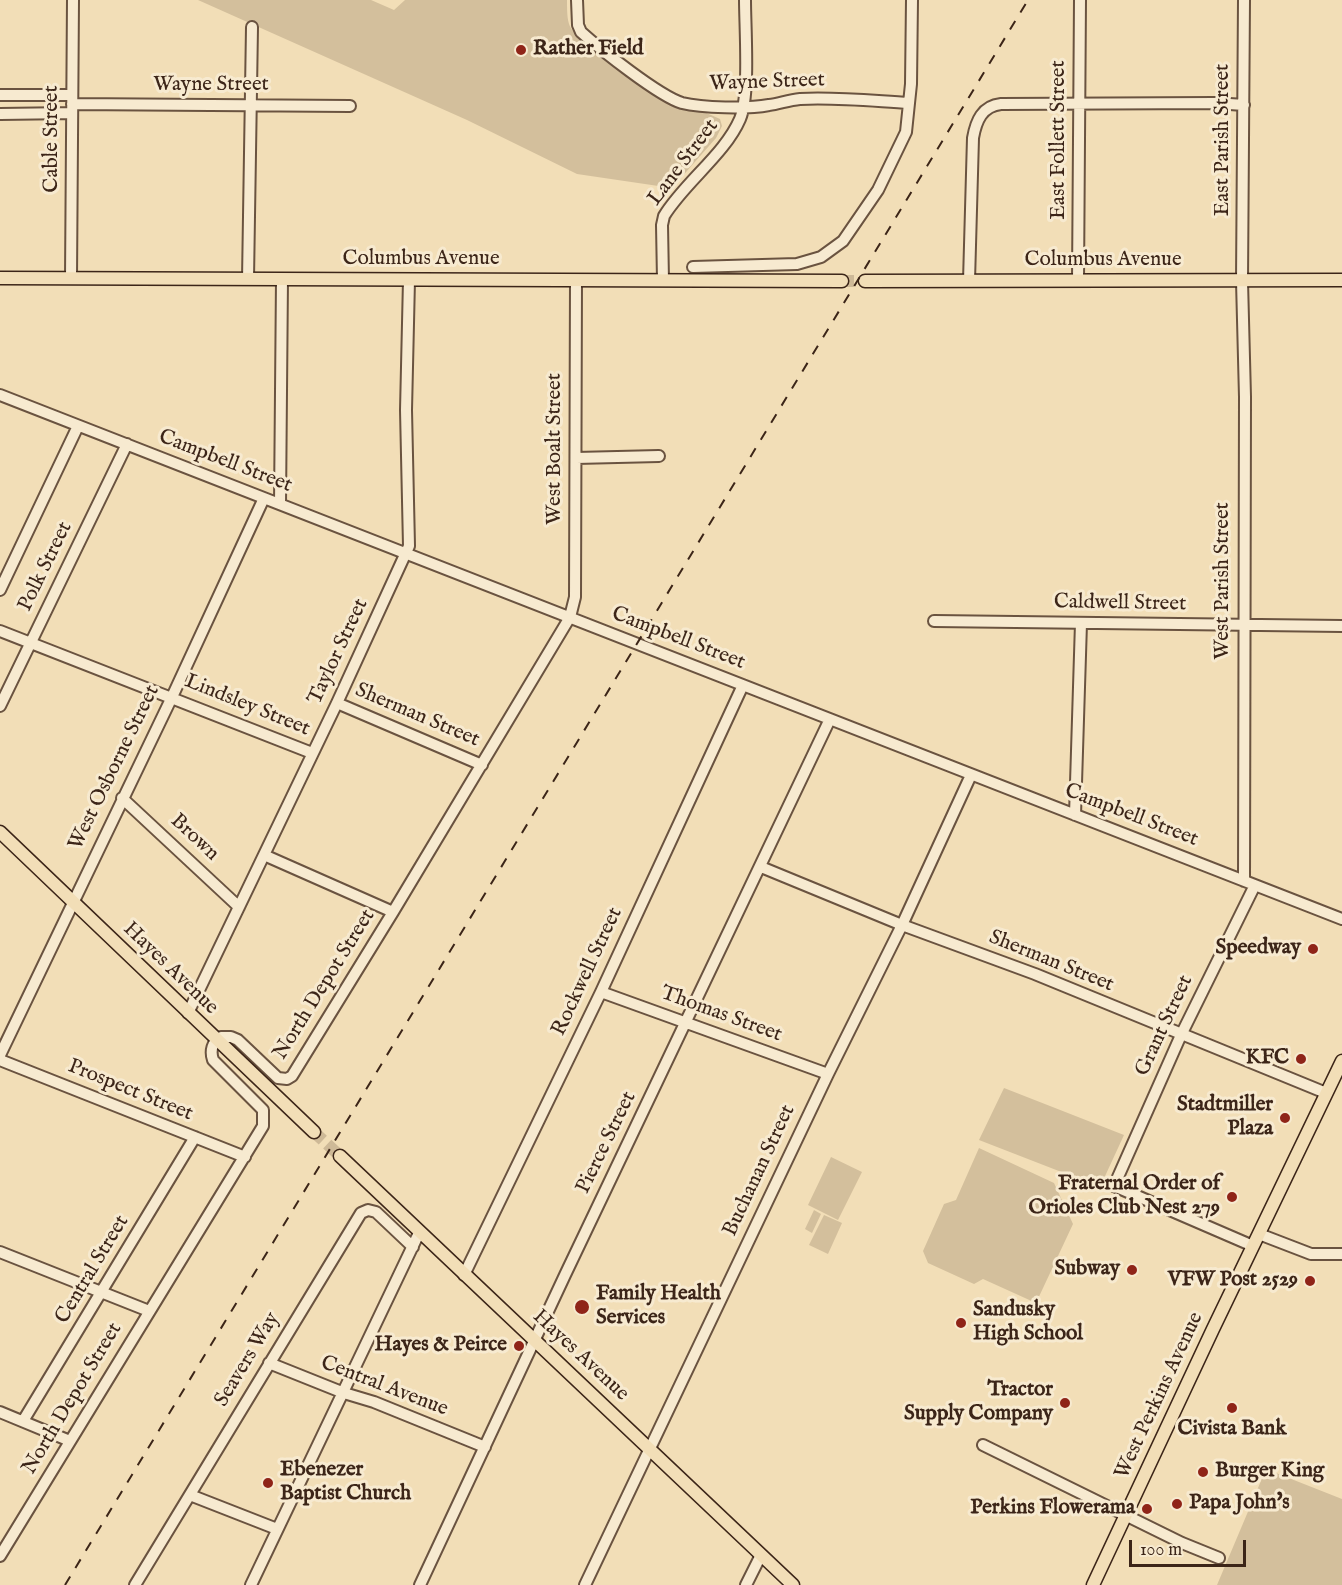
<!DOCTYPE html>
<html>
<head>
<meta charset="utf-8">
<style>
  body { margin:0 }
  #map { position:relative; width:1342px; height:1585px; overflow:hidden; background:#f2deb7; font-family:"IM FELL English",serif }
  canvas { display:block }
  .scale { position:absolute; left:1129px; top:1540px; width:117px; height:27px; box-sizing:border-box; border:3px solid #3c2518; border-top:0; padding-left:8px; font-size:18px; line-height:21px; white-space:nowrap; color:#3c2518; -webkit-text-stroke:4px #f7ead0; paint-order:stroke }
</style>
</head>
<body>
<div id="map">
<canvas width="1342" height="1585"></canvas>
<div class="scale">100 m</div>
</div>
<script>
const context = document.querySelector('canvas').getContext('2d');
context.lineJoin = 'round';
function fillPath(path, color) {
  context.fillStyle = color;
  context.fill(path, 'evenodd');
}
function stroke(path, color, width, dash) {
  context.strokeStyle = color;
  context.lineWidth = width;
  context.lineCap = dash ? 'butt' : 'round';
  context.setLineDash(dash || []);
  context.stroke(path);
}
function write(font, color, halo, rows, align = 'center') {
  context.font = font + ' "IM FELL English",serif';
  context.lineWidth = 6;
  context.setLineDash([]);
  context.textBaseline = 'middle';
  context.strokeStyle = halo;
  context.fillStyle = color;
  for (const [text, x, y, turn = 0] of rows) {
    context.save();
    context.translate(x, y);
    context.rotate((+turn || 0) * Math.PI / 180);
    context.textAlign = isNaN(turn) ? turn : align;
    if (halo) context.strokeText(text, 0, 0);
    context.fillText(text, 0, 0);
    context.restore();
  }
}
fillPath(new Path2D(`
  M198,0H371L394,10L405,0H567C567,30 569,29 592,47L702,111L720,119L722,126L716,138L672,188L577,174L467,120Z
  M1004,1088L1124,1135L1100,1187L979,1140Z
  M979,1148L1054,1183L1073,1224L1036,1303L983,1279L974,1284L928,1263L923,1251L944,1204L956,1200Z
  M831,1157L862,1172L838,1220L808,1205Z
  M814,1210L821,1214L812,1233L805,1229Z
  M824,1215L842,1223L828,1254L809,1245Z
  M1266,1469L1342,1499V1585H1217Z`), '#d3bf9c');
stroke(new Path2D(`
  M842,281H865
  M314,1132L340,1156`), '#ceb997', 12, [12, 6]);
const minor = new Path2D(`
  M577,0L578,25L581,32C600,49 659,96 682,103C702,108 748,109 769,105C779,104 788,100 800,99C836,97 873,101 909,103
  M1244,0L1242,281L1245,397L1244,881
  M0,95H72
  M72,104L350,106
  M0,114L71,113
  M693,267L797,264L821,257L843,241L878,190L906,132L911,84L912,0
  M71,278L73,0
  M248,279L252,27
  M663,280L662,225L664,216C684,183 725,154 740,119C750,96 745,28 745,0
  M969,281L973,138C976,121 982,106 1001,104L1215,103L1244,105
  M1078,281L1080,0
  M0,395L1342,919
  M576,458L659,456
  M280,504L282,279
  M0,590L78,426
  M934,621L1342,626
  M0,631L312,753
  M337,703L482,765
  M0,706L127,444
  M122,798L239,907
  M1075,815L1081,623
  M264,855L393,912
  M761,867L902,925L1035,974L1326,1093
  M601,992L828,1074
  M188,1013L337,703L409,546L406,410L409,280
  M0,1055L172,697L264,498
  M0,1060L245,1157
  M1259,1234L1311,1254H1342
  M1253,1246L1114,1186L1181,1035L1255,885
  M0,1252L149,1311
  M464,1275L601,992L743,685
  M269,1363L344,1393L374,1402L485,1447
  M0,1412L70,1441
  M23,1421L195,1137
  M983,1445L1182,1543L1219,1558
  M190,1495L277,1529
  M0,1556L263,1126V1110L213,1060C210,1051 212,1042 221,1037H231L238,1040L278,1078L287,1079L292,1076L393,912L570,617L575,597L576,280
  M135,1585L361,1213L368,1210L376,1212L413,1247
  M251,1585L419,1233
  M420,1585L565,1275L830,719
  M585,1585L828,1074L902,925L971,775
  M746,1585L761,1555`);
const major = new Path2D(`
  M0,278L842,281
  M865,281L1342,280
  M0,832L314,1132
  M340,1156L793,1585
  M1093,1585L1213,1329L1342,1061`);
stroke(minor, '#6a5340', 14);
stroke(major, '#3c2518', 15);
stroke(minor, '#f7ead0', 10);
stroke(major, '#f2deb7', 12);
stroke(new Path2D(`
  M65,1585L1028,0`), '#3c2518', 2, [10, 10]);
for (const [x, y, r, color] of [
  [521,50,6,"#8f2418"],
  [1313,949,6,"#8f2418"],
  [1301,1059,6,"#8f2418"],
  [1285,1118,6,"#8f2418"],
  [1232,1197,6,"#8f2418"],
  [1132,1270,6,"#8f2418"],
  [1310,1281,6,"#8f2418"],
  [582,1307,8,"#8f2418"],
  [961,1323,6,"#8f2418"],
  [519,1346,6,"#8f2418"],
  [1065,1403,6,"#8f2418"],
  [1232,1408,6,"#8f2418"],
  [1203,1472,6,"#8f2418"],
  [268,1483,6,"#8f2418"],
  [1177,1504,6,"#8f2418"],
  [1147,1509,6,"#8f2418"]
]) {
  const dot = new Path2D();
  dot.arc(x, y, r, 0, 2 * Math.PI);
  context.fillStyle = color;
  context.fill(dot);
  stroke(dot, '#f7ead0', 2);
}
write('bold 21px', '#3c2518', '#f7ead0', [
  ["Rather Field",533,50,"left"],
  ["Speedway",1301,949],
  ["KFC",1289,1059],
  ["Stadtmiller",1273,1106],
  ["Plaza",1273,1130],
  ["Fraternal Order of",1220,1185],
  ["Orioles Club Nest 279",1220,1209],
  ["Subway",1120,1270],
  ["VFW Post 2529",1298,1281],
  ["Family Health",596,1295,"left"],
  ["Services",596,1319,"left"],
  ["Sandusky",973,1311,"left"],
  ["High School",973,1335,"left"],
  ["Hayes & Peirce",507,1346],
  ["Tractor",1053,1391],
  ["Supply Company",1053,1415],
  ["Civista Bank",1232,1430,"center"],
  ["Ebenezer",280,1471,"left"],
  ["Baptist Church",280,1495,"left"],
  ["Burger King",1215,1472,"left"],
  ["Papa John's",1189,1504,"left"],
  ["Perkins Flowerama",1135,1509]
], 'right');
write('21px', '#3c2518', '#f7ead0', [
  ["Wayne Street",767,83,-2],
  ["Wayne Street",211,86],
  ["Cable Street",53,139,-90],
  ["East Follett Street",1060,140,-90],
  ["East Parish Street",1224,140,-90],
  ["Lane Street",684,163,-53],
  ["Columbus Avenue",421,260],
  ["Columbus Avenue",1103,261],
  ["West Boalt Street",556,449,-90],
  ["Campbell Street",225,462,21],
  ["Polk Street",46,567,-64],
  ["West Parish Street",1224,581,-90],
  ["Caldwell Street",1120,604,1],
  ["Campbell Street",678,639,21],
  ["Taylor Street",339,652,-65],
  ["Lindsley Street",247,706,22],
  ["Sherman Street",417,716,23],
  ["West Osborne Street",115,768,-64],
  ["Campbell Street",1131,816,21],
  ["Brown",194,838,43],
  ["Sherman Street",1051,962,22],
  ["Hayes Avenue",170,969,44],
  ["Rockwell Street",588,972,-65],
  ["North Depot Street",325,985,-58],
  ["Thomas Street",721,1015,20],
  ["Grant Street",1165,1026,-65],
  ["Prospect Street",130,1091,22],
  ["Pierce Street",607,1143,-64],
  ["Buchanan Street",760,1171,-65],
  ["Central Street",93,1270,-59],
  ["Hayes Avenue",580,1356,43],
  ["Seavers Way",248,1360,-59],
  ["Central Avenue",384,1387,21],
  ["West Perkins Avenue",1160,1396,-65],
  ["North Depot Street",73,1399,-59]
]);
</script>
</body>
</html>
